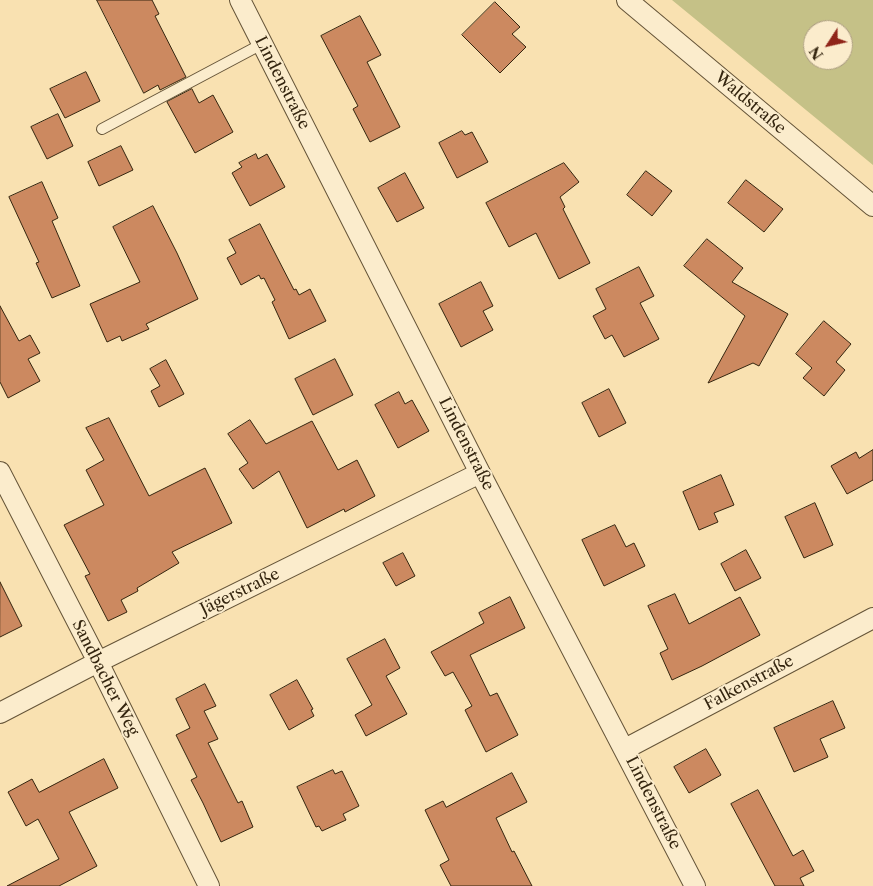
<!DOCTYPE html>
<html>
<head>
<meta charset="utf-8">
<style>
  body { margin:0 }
  #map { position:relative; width:873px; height:886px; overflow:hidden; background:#f9e1b1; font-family:"Libre Caslon Text",serif }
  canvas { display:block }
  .north { position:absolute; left:803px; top:20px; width:50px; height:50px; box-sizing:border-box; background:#fbeccc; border:1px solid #ab9c80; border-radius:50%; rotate:235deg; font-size:14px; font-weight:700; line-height:20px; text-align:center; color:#34250f }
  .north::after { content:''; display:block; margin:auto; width:18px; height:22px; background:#8f2418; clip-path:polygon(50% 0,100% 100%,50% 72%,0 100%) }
</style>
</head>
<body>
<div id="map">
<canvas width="873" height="886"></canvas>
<div class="north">N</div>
</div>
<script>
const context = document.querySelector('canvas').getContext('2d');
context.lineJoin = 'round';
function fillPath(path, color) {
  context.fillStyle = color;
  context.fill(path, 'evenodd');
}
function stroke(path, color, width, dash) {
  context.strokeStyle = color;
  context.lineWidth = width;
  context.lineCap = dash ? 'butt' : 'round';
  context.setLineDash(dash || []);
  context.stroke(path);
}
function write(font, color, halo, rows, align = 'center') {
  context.font = font + ' "Libre Caslon Text",serif';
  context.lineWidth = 4;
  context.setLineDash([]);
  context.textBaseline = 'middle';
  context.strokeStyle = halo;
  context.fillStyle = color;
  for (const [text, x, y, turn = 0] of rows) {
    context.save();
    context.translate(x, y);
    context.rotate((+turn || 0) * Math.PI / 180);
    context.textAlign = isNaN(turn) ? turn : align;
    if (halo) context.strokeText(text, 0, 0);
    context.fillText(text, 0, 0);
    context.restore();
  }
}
fillPath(new Path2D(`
  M672,0H873V165ZM813,30H843V60H813Z`), '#c5c187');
const building = new Path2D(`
  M97,0H152L159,14L155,16L186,77L160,90L158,85L144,93Z
  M495,2L520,27L512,34L526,47L500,73L462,35Z
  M360,16L381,55L367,62L400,127L370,142L353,109L358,106L321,36Z
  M86,72L100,101L65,118L50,89Z
  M192,89L199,103L213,95L233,132L195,153L167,102Z
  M58,114L73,146L47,159L31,127Z
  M462,131L465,135L472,132L488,162L457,178L439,143Z
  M121,146L133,170L99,186L88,162Z
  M256,154L258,159L267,154L285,187L250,206L232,173L242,167L239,163Z
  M564,163L579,182L560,197L565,207L563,209L590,263L559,279L536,233L509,247L486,203Z
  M646,171L672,191L652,216L627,195Z
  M405,173L424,208L397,222L378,188Z
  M746,180L783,209L764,232L728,203Z
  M42,182L58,218L52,221L80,286L52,298L36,263L39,262L9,197Z
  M153,206L177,253L198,299L146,324L149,329L122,341L120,336L107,342L90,304L140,282L113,227Z
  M260,224L294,290L296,289L299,295L310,289L326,321L289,339L272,302L275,300L264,278L261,279L259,275L241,285L227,258L236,253L229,240Z
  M707,239L743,268L732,282L788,314L759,366L753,363L708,383L745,316L684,266Z
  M639,267L654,296L640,303L659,339L624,357L612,335L605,339L593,316L606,309L596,289Z
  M481,282L493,306L483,311L493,330L461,347L439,304Z
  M0,306L19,341L30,335L40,353L28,359L40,381L8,398L0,382Z
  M824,321L851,344L836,362L845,370L824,396L803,378L812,368L796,354Z
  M335,359L353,395L313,415L295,379Z
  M166,360L184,394L159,407L151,391L160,386L150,369Z
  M609,389L626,423L599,437L582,403Z
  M399,392L405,404L412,400L429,431L398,448L375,405Z
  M109,418L149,496L205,468L232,523L172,552L179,563L137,588L138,591L121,600L127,612L108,621L85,576L90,574L64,525L104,505L86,470L104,460L86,428Z
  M250,420L266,444L312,421L338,470L357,460L375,496L345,512L344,509L307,528L279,471L253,489L239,469L248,463L228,434Z
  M873,450V480L847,494L831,466L856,452L859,458Z
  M721,475L734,505L714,513L718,522L699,530L683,492Z
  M815,503L833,545L804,558L785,517Z
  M615,525L626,547L634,543L645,566L604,586L582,540Z
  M746,550L761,578L735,591L721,564Z
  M403,553L415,576L396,586L383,563Z
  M0,582L22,626L0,637Z
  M675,594L689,624L740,597L760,635L702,666L672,680L660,653L668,649L648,606Z
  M510,597L525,628L470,655L490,696L497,693L518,735L486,752L465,710L472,706L453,672L445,676L431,652L484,623L479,613Z
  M385,639L400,668L386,676L407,714L366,736L355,715L372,705L347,659Z
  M297,680L313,709L311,710L314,716L289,730L270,695Z
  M205,684L216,706L204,711L218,739L208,743L238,803L242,801L253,827L221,842L203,803L191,780L197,777L176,735L190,728L176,699Z
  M833,701L845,728L820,739L828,757L794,772L774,728Z
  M706,749L721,775L689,793L674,767Z
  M104,759L118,788L69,812L97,866L59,886H7L59,859L38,819L26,826L8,792L32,779L39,792Z
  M333,770L335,774L342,771L359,806L343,814L346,820L322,831L319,826L316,827L297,787Z
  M512,773L527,802L496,818L512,852L514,851L532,886H451L440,865L449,860L425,810L443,801L446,807Z
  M758,790L793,856L803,850L814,871L800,878L804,886H775L731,804Z`);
fillPath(building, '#cc8960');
stroke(building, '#34250f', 1);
const service = new Path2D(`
  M102,129L262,44`);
const minor = new Path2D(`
  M240,0L480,473L695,886
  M627,0L873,206
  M0,472L98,662L209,886
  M0,713L98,662L480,473
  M625,749L873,618`);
stroke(service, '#655438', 12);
stroke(minor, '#655438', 22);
stroke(service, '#fbeccc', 10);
stroke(minor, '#fbeccc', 20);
write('16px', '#34250f', '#fbeccc', [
  ["Lindenstraße",282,83,63],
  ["Waldstraße",750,103,40],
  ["Lindenstraße",466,444,63],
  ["Jägerstraße",240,592,-26],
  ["Sandbacher Weg",105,678,63],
  ["Falkenstraße",749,683,-28],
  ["Lindenstraße",653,803,63]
]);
</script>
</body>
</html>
